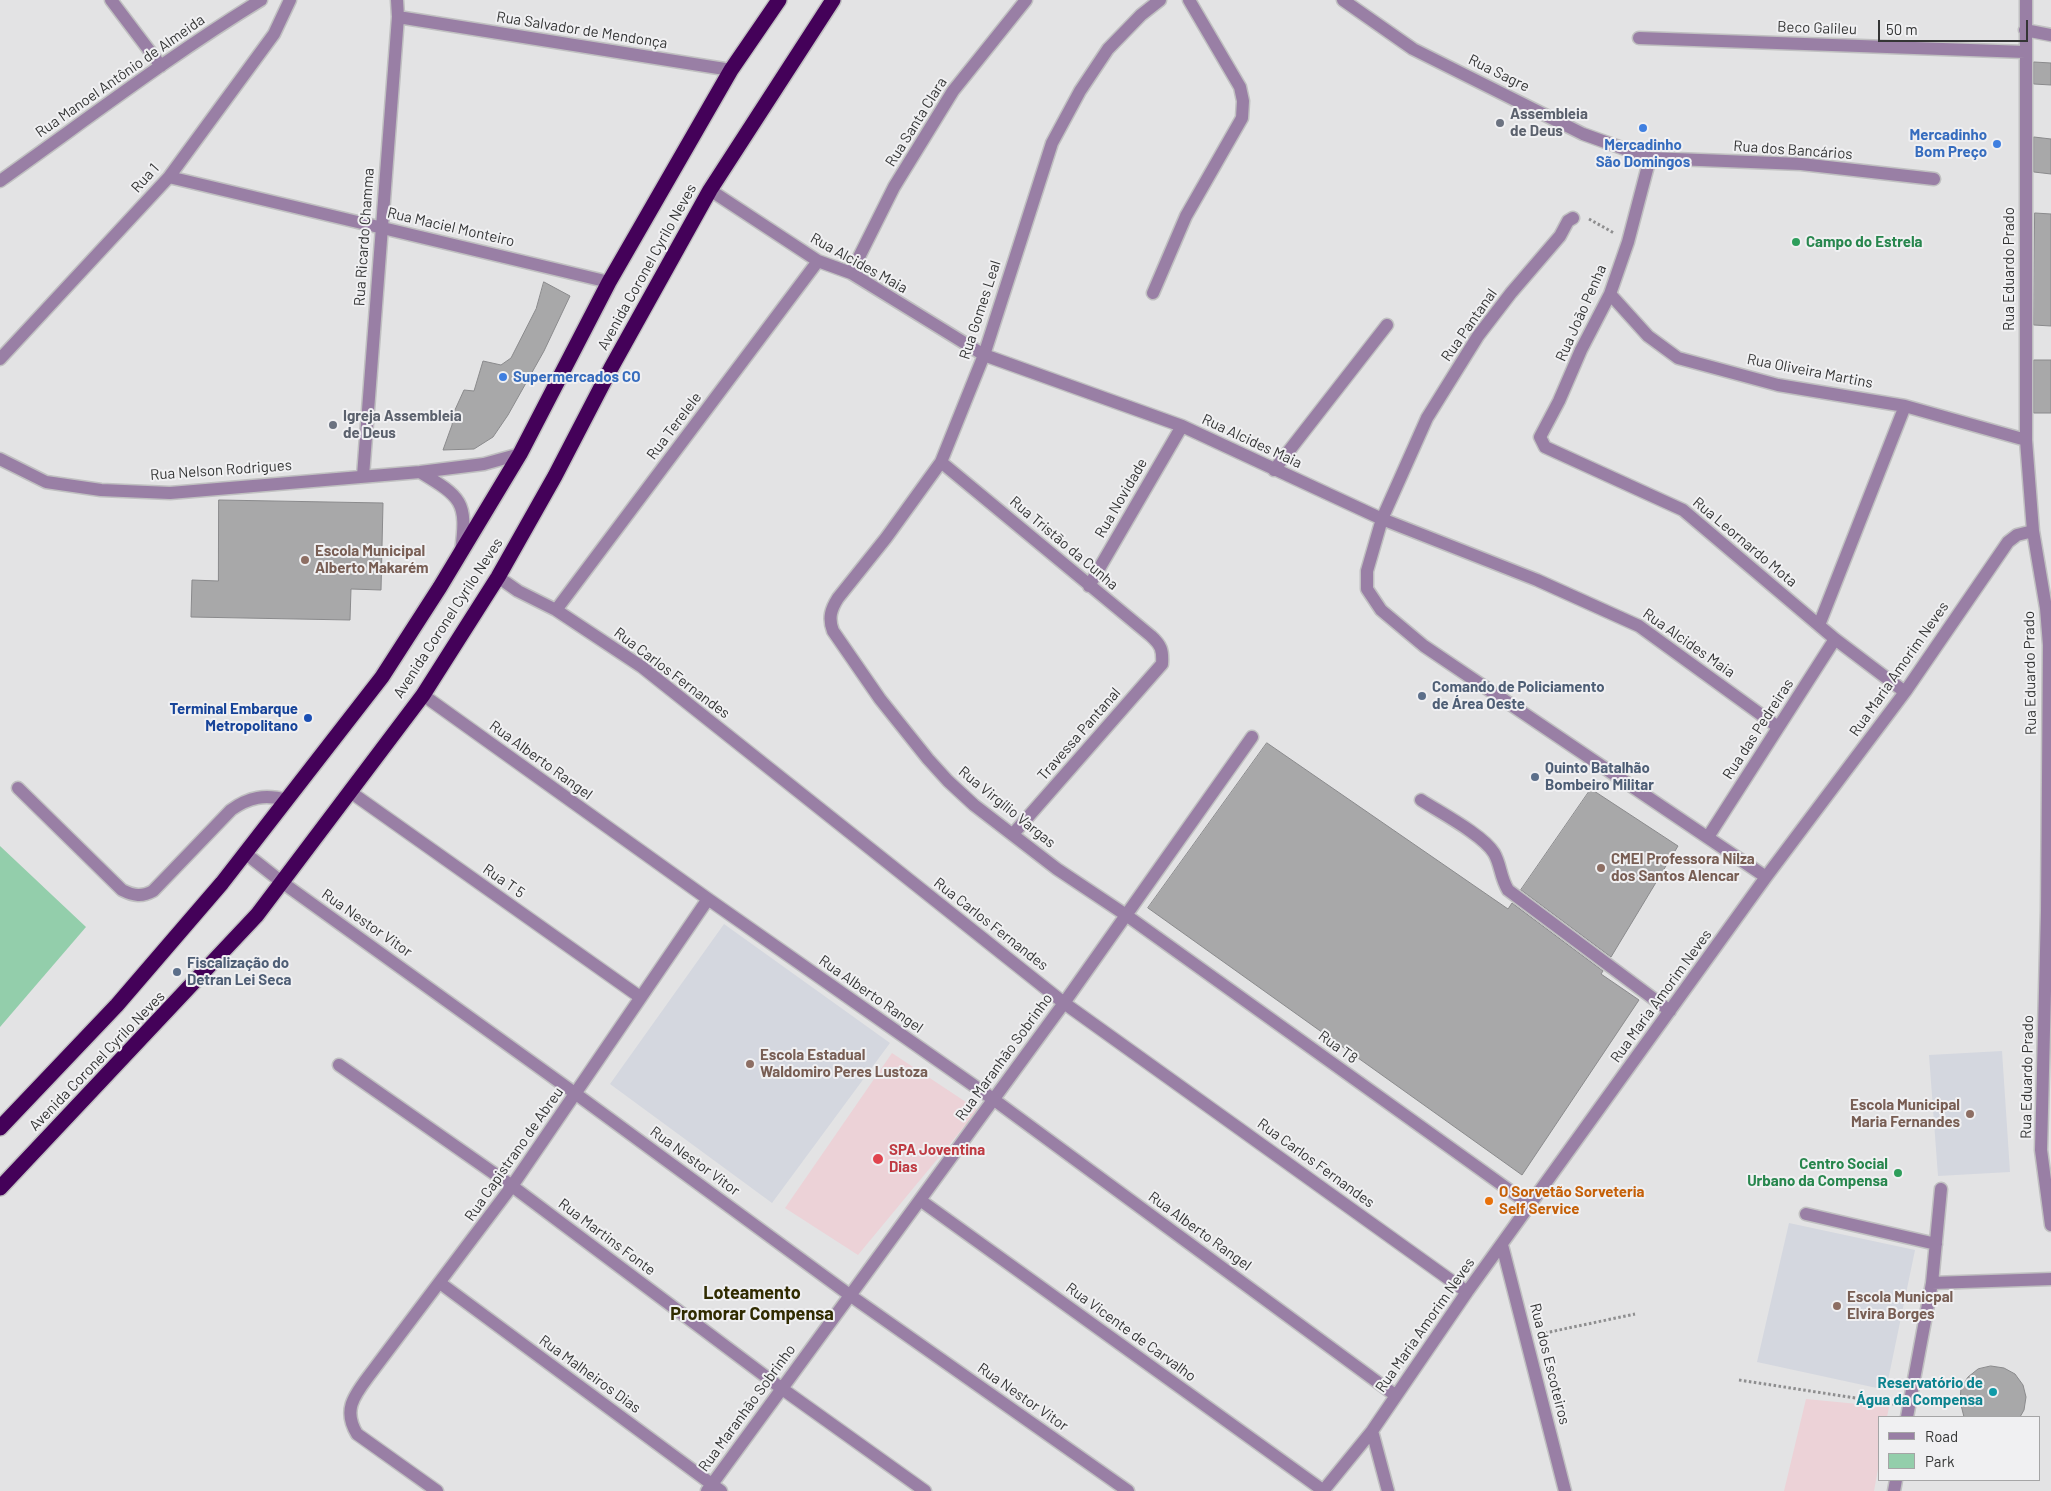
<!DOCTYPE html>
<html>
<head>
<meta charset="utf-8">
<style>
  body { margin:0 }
  #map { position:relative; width:2051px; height:1491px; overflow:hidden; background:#e3e3e4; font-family:Barlow,sans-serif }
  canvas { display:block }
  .legend { position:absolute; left:1878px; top:1416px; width:162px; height:65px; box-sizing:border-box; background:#f0f0f2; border:1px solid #a5a5a6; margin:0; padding:6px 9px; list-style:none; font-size:15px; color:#343535 }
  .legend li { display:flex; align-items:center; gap:10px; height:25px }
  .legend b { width:25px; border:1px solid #a5a5a6 }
  .scale { position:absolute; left:1878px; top:20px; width:150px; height:22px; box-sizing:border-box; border:2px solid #343535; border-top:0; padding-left:6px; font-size:15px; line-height:18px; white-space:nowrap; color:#343535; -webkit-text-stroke:4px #f0f0f2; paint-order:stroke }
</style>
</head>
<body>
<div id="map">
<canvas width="2051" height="1491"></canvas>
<ul class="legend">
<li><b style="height:6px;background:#997fa5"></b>Road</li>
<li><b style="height:14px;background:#93ceab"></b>Park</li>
</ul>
<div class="scale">50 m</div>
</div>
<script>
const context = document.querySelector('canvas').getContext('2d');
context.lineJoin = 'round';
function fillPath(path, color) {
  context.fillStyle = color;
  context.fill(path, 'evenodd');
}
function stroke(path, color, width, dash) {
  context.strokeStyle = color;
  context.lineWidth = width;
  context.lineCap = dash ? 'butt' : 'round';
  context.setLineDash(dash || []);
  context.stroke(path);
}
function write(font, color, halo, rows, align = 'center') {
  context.font = font + ' Barlow,sans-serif';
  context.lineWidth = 4;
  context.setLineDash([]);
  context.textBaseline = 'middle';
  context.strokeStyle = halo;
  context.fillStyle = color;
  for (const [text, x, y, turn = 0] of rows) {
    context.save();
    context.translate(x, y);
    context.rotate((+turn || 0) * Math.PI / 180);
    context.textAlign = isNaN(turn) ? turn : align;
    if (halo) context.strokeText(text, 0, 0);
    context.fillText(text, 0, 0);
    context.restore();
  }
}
fillPath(new Path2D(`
  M724,924L890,1043L772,1203L610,1084Z
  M2002,1051L2010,1172L1938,1176L1929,1055Z
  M1789,1223L1915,1250L1886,1390L1757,1362Z`), '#d4d7df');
fillPath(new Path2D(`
  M892,1053L978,1110L858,1255L785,1208Z
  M1806,1399L1889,1407L1887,1417H1880V1458L1874,1491H1784Z`), '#ecd2d7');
fillPath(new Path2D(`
  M0,846L86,927L0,1027Z`), '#93ceab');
const building = new Path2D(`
  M2034,62L2051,63V85L2034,84Z
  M2034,137L2051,139V174L2034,172Z
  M2035,213L2051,214V326L2034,325Z
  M544,282L570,296L544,351L508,415L493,437L474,449L443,450L452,425L454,412L464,390L474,391L483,361L501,365L511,358L536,309Z
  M2034,360H2051V413H2034Z
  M219,500L383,503L381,590L351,589L350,620L191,617L192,580L218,581Z
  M1267,743L1508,909L1512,903L1603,971L1601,974L1639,1000L1522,1175L1148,908Z
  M1591,789L1678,846L1611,957L1521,890Z
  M1991,1366L2004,1368L2015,1374L2023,1385L2026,1397L2024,1410L2020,1417H1964L1960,1401L1961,1388L1968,1377L1978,1369Z`);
fillPath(building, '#a8a8a9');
stroke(building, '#8a8a8c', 1);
const minor = new Path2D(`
  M111,0L161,66
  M1160,0L1141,15L1108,49L1080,91L1052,143L984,355L941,462L886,538L838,598C831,609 828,618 833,631L880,699L928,759L948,781L974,805L1057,869L1126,915L1530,1205
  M1343,0L1413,49L1583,134L1650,158L1801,164L1934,179
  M2026,0V440L2033,531L2046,608L2049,645L2047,911L2041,1150L2051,1225
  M398,17L731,70
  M2025,30L2051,35
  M1639,38L2025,52
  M1650,158L1628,242L1610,294L1581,350L1559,401L1540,437L1545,447L1683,510L1835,639L1905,692
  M169,177L609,282
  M0,181C86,120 171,55 261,0
  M710,190L818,261L851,273L984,355L1182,426L1382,519L1537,580L1639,626L1778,727
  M1573,218L1568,221L1560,236L1511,293L1478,336L1427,418L1382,519L1367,571V589L1381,610L1424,646L1766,877
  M851,273L894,187L953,91L1026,0
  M1153,293L1186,216L1242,118L1243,101L1240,87L1189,0
  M1610,294L1648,336L1678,358L1778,385L1905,406L2026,440
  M0,359L169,177L274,34L290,0
  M0,459L46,482L101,490L170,493L420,472L484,464L520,454
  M941,462L1151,636C1161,645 1163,650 1162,664L1013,834
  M1274,470L1387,325
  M420,472C461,497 468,501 461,551
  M363,476L398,17L397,0
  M498,577L518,591L556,610L642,667L1064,1003L1467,1292
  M1089,586L1182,426
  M556,610L818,261
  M1819,625L1905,406
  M423,695L708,899L993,1099L1395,1395
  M18,788L122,890C134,896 142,897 153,891L231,810C249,797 265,794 287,800
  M349,791L640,997
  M1421,800C1441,813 1483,835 1494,853C1501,865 1500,877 1508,890L1670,1011
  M1708,837L1835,639
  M245,853L283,883L576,1094L851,1296L1128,1491
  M339,1065L512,1186L781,1388L925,1491
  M920,1200L1324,1491
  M1806,1214L1936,1244
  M1502,1245L1565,1491
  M440,1283L721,1491
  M1932,1283L1941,1189
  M1907,1417L1932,1283L2051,1279
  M1372,1431L1388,1491
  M437,1491L357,1434C343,1411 353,1397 368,1377L512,1186L708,899
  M707,1491L1064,1003L1252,737
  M1323,1491L1372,1431L1467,1292L1766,877L1905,692L2008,542L2017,535L2033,531
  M1894,1491L1896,1480`);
const highway = new Path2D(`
  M0,1128L117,1005L222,883L382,677L440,587L520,454L609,282L731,70L779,0
  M0,1188L257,915L423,695L498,577L555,476L611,368L710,190L833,0`);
stroke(minor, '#c0c0c1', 15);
stroke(highway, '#c0c0c1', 18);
stroke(new Path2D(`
  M1589,219L1614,233
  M1540,1334L1635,1314
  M1739,1380L1894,1404`), '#8e8e8f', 3, [2.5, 2.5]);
stroke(minor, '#997fa5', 12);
stroke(highway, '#440159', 15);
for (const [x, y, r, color] of [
  [1500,123,5,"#6b7280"],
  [1643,128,5,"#3f7fe0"],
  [1997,144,5,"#3f7fe0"],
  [1796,242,5,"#2e9e5b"],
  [503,377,5,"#3f7fe0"],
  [333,425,5,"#6b7280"],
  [305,560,5,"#8d6e63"],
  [1422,696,5,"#5c6f8a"],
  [308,718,5,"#1a4fb4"],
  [1535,777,5,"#5c6f8a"],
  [1601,868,5,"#8d6e63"],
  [177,972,5,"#5c6f8a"],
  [750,1064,5,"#8d6e63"],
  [1970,1114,5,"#8d6e63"],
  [878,1159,6,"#e0444e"],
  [1898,1173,5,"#2e9e5b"],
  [1489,1201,5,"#e8710a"],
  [1837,1306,5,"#8d6e63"],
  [1993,1392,5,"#0f9aa8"]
]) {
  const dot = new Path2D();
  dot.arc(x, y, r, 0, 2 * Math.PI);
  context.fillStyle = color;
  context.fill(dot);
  stroke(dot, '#f0f0f2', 2);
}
write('15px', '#343535', '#f0f0f2', [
  ["Beco Galileu",1817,28,2],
  ["Rua Salvador de Mendonça",582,30,9],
  ["Rua Sagre",1499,73,26],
  ["Rua Manoel Antônio de Almeida",120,76,-35],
  ["Rua Santa Clara",916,122,-58],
  ["Rua dos Bancários",1793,150,4],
  ["Rua 1",145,178,-48],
  ["Rua Maciel Monteiro",451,227,13],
  ["Rua Ricardo Chamma",364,237,-86],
  ["Rua Alcides Maia",859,263,29],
  ["Avenida Coronel Cyrilo Neves",647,267,-61],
  ["Rua Eduardo Prado",2009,269,-90],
  ["Rua Gomes Leal",980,310,-72],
  ["Rua João Penha",1581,313,-66],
  ["Rua Pantanal",1469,325,-55],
  ["Rua Oliveira Martins",1810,371,11],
  ["Rua Terelele",674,426,-53],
  ["Rua Alcides Maia",1252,441,25],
  ["Rua Nelson Rodrigues",221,470,-4],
  ["Rua Novidade",1121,498,-60],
  ["Rua Leornardo Mota",1745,542,40],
  ["Rua Tristão da Cunha",1064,543,40],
  ["Avenida Coronel Cyrilo Neves",448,618,-57],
  ["Rua Alcides Maia",1689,643,35],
  ["Rua Maria Amorim Neves",1899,669,-55],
  ["Rua Carlos Fernandes",672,673,37],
  ["Rua Eduardo Prado",2030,673,-91],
  ["Rua das Pedreiras",1758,729,-57],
  ["Travessa Pantanal",1079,734,-49],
  ["Rua Alberto Rangel",541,760,36],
  ["Rua Virgílio Vargas",1007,807,39],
  ["Rua T 5",504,881,35],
  ["Rua Nestor Vitor",367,923,35],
  ["Rua Carlos Fernandes",991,924,38],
  ["Rua Alberto Rangel",871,994,35],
  ["Rua Maria Amorim Neves",1661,996,-54],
  ["Rua T8",1338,1047,36],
  ["Rua Maranhão Sobrinho",1004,1057,-54],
  ["Avenida Coronel Cyrilo Neves",97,1061,-46],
  ["Rua Eduardo Prado",2027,1077,-89],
  ["Rua Capistrano de Abreu",514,1154,-55],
  ["Rua Nestor Vitor",695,1161,36],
  ["Rua Carlos Fernandes",1316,1163,36],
  ["Rua Alberto Rangel",1200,1231,36],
  ["Rua Martins Fonte",607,1237,37],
  ["Rua Maria Amorim Neves",1425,1325,-55],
  ["Rua Vicente de Carvalho",1131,1332,36],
  ["Rua dos Escoteiros",1550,1364,76],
  ["Rua Malheiros Dias",590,1374,36],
  ["Rua Nestor Vitor",1023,1397,35],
  ["Rua Maranhão Sobrinho",747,1408,-54]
]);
write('bold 15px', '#5b616d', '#f0f0f2', [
  ["Assembleia",1510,114],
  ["de Deus",1510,131],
  ["Igreja Assembleia",343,416],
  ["de Deus",343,433]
], 'left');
write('bold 15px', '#366cbe', '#f0f0f2', [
  ["Mercadinho",1987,135],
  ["Bom Preço",1987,152],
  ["Mercadinho",1643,145,"center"],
  ["São Domingos",1643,162,"center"],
  ["Supermercados CO",513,377,"left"]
], 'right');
write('bold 15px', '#27864d', '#f0f0f2', [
  ["Campo do Estrela",1806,242],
  ["Centro Social",1888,1164,"right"],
  ["Urbano da Compensa",1888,1181,"right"]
], 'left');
write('bold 15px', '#785e54', '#f0f0f2', [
  ["Escola Municipal",315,551],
  ["Alberto Makarém",315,568],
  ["CMEI Professora Nilza",1611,859],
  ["dos Santos Alencar",1611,876],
  ["Escola Estadual",760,1055],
  ["Waldomiro Peres Lustoza",760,1072],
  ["Escola Municipal",1960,1105,"right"],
  ["Maria Fernandes",1960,1122,"right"],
  ["Escola Municpal",1847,1297],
  ["Elvira Borges",1847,1314]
], 'left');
write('bold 15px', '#4e5e75', '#f0f0f2', [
  ["Comando de Policiamento",1432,687],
  ["de Área Oeste",1432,704],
  ["Quinto Batalhão",1545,768],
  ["Bombeiro Militar",1545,785],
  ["Fiscalização do",187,963],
  ["Detran Lei Seca",187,980]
], 'left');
write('bold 15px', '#164399', '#f0f0f2', [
  ["Terminal Embarque",298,709],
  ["Metropolitano",298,726]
], 'right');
write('bold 15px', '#be3a42', '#f0f0f2', [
  ["SPA Joventina",889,1150],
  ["Dias",889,1167]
], 'left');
write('bold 15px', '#c56008', '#f0f0f2', [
  ["O Sorvetão Sorveteria",1499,1192],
  ["Self Service",1499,1209]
], 'left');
write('bold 15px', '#0d838f', '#f0f0f2', [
  ["Reservatório de",1983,1383],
  ["Água da Compensa",1983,1400]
], 'right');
write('bold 18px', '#302b00', '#f0f0f2', [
  ["Loteamento",752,1293],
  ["Promorar Compensa",752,1314]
]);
</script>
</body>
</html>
